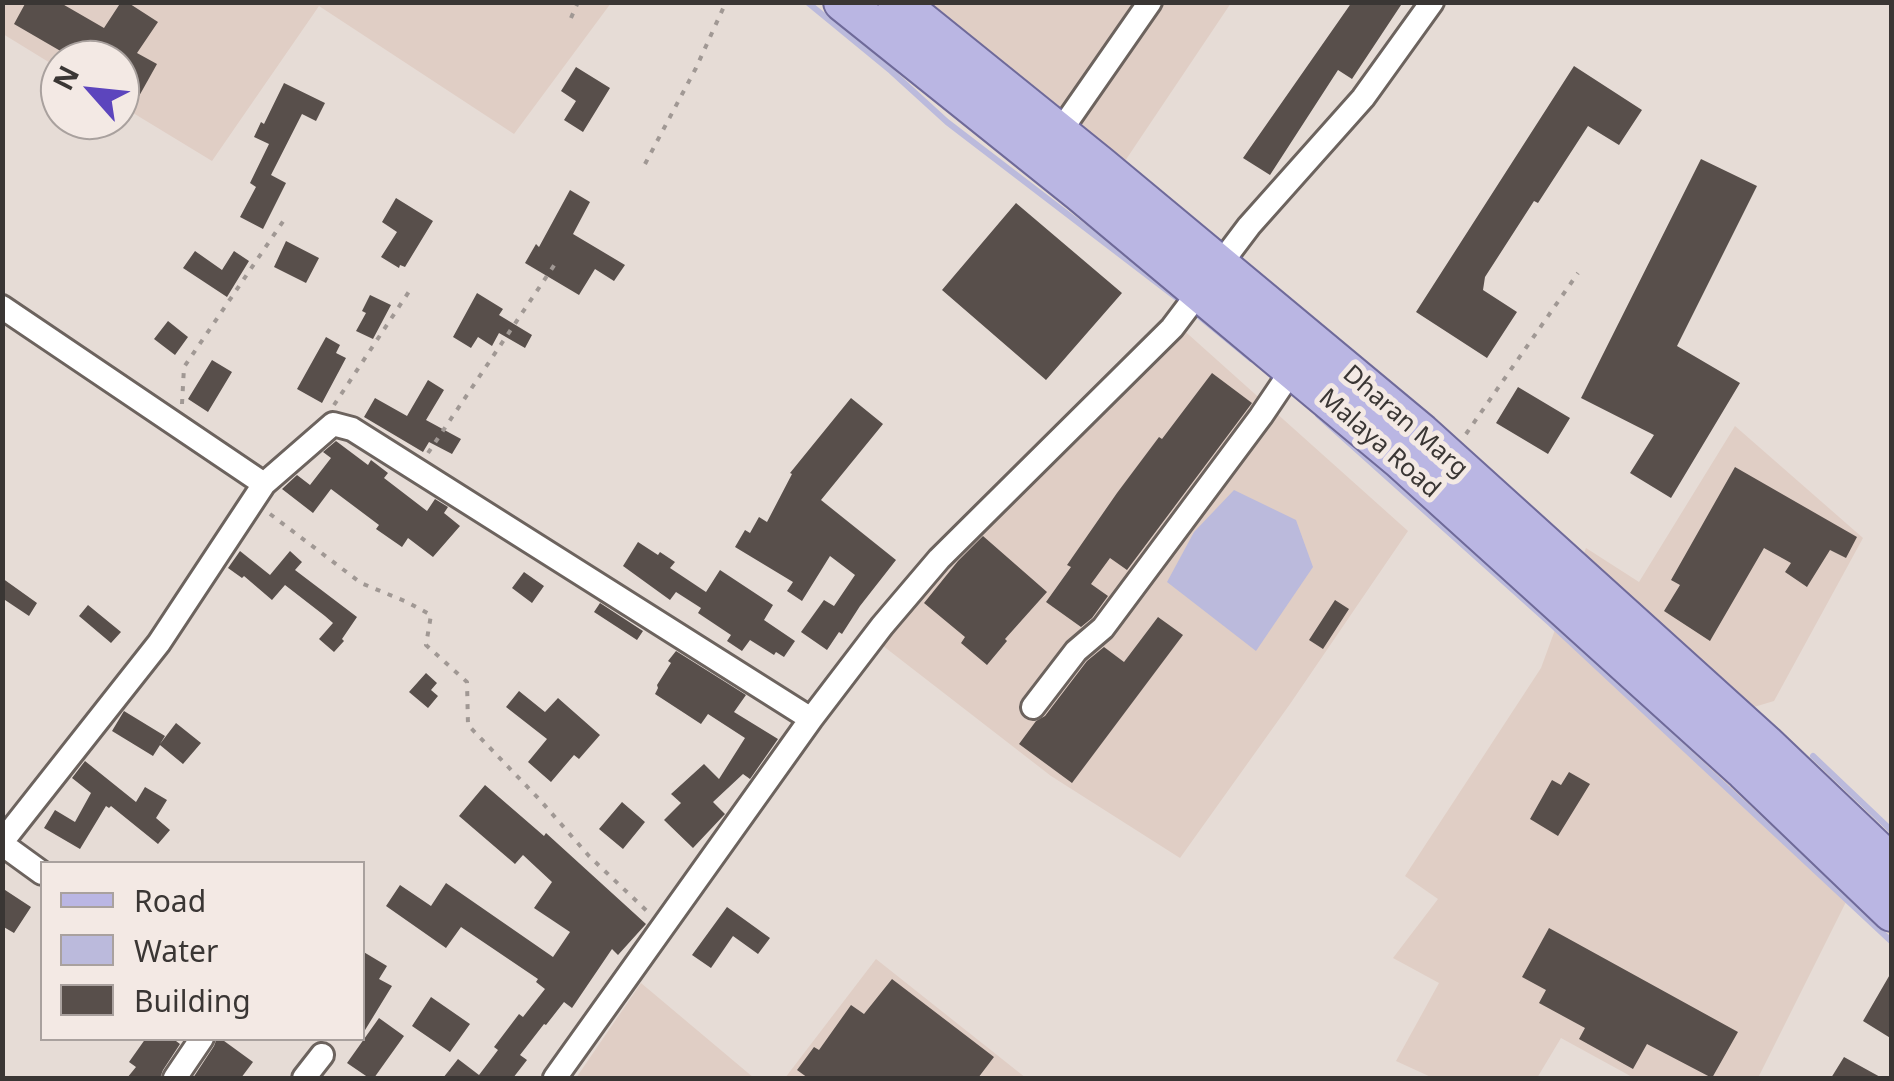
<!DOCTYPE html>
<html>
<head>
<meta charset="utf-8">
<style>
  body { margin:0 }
  #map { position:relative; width:1894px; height:1081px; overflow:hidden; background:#e6dcd6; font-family:"Noto Sans",sans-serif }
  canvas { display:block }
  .frame { position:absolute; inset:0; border:5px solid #3a3634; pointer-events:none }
  .legend { position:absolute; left:40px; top:861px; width:325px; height:180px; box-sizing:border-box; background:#f3e9e4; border:2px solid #a9a19e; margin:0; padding:12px 18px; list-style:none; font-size:30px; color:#3a3634 }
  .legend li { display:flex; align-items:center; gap:20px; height:50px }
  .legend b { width:50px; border:2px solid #a9a19e }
  .north { position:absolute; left:40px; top:40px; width:100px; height:100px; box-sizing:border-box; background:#f3e9e4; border:2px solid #a9a19e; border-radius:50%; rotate:297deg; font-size:28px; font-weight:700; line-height:40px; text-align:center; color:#3a3634 }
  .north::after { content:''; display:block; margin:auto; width:35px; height:45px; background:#5c45bd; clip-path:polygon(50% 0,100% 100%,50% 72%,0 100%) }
</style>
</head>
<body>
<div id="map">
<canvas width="1894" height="1081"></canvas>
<div class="frame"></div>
<ul class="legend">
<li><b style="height:12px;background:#bab6e3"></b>Road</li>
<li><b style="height:28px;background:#bbbadc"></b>Water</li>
<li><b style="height:28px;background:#584f4b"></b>Building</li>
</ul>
<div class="north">N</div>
</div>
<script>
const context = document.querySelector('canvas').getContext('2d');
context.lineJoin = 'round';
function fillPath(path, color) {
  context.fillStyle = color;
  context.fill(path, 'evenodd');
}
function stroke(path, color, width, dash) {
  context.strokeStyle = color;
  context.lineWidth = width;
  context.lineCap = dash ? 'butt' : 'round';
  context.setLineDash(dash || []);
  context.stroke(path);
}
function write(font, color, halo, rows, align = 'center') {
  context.font = font + ' "Noto Sans",sans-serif';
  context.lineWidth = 10;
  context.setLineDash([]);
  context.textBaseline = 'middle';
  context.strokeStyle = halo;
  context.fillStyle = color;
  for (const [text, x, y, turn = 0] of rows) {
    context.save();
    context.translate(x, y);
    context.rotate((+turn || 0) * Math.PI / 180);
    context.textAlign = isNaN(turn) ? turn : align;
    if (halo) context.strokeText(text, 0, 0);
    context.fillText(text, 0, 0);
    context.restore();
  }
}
fillPath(new Path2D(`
  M2,3H611L514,134L319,6L212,161L120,105V60H60V69L3,34Z
  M925,3H1231L1125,161Z
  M1179,326L1408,531L1290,704L1180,858L1051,776L878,642L942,557Z
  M1735,426L1863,538L1774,701L1744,710L1577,572L1586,548L1639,582Z
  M1570,589L1873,848L1758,1078H1634L1561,1038L1537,1078H1433L1396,1061L1439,983L1393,958L1438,899L1405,876L1541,668Z
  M876,959L1026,1078H785Z
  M641,983L754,1078H576Z`), '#e0cec5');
fillPath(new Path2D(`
  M1234,490L1296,520L1313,567L1256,651L1167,582L1194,532Z`), '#bbbadc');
stroke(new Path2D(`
  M807,2L891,71L947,122L1177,298
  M1200,317L1251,359
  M1318,415L1550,623L1892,942
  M1813,756L1892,831`), '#bbbadc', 6);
fillPath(new Path2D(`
  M26,2H59L104,28L121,2H127L158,22L137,53L157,64L138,98L120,87V60H76L14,24Z
  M1352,2H1403L1352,79L1338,70L1270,175L1243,158Z
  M1574,66L1642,110L1619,145L1588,126L1538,203L1534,201L1485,277L1483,290L1517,312L1487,358L1416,312Z
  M576,67L610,88L583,132L564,120L576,101L561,91Z
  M284,83L325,103L316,121L302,114L271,175L286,183L263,229L240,217L256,187L250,183L269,144L254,137L261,122L264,124Z
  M1701,159L1757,186L1677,346L1740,383L1671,498L1630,473L1654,435L1581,398Z
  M570,190L590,202L573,234L625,265L614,281L595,269L579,295L525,263L536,244L539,247Z
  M396,198L433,221L405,267L400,265L399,268L381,257L397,232L382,222Z
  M1016,203L1122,293L1046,380L942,290Z
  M286,241L319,258L306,283L274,267Z
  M195,251L222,270L234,251L249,261L227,297L183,268Z
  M477,293L503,309L499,315L532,335L525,348L499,333L492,346L478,337L471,348L453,337Z
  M370,295L391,305L373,339L356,331L366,313L362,311Z
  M168,321L188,337L175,355L154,339Z
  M326,337L340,345L336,353L346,358L322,403L297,389Z
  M212,360L232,372L208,412L188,399Z
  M1212,373L1252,403L1127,570L1110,558L1091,584L1108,596L1092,618L1081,627L1046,602L1071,567L1067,565L1117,493L1159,437L1162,439Z
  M428,380L444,390L426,420L461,439L452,454L429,442L423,452L364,417L375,398L407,416Z
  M1518,387L1570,418L1548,454L1496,423Z
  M851,398L883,424L821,500L896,560L860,606L842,634L839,632L827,650L801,632L824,600L834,606L855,575L830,556L802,601L787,591L793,582L735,547L745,530L750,533L759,517L767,522L792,474L790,473Z
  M336,441L368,465L371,460L388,473L384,478L427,511L435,499L448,507L444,513L460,526L433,557L408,538L402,547L376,529L379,525L331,489L313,513L282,489L297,475L310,485L331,458L323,452Z
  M1735,467L1857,537L1846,558L1830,550L1807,587L1785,572L1791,563L1764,548L1710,641L1664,611L1680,585L1671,580Z
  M983,536L1047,592L1005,639L1007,641L987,665L961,643L965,637L924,603L958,561Z
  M638,542L658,555L660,552L675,562L670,568L706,592L720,570L773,605L764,620L795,641L784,657L776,652L774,655L750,640L742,651L727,641L731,635L698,613L701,608L676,592L670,600L623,566Z
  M240,551L270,575L290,551L302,562L295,570L357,617L342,639L344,641L334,652L319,639L333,623L325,616L285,585L272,600L244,576L242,578L228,568Z
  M524,572L544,586L532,603L512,588Z
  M2,578L37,603L29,616L2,598Z
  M1335,600L1349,609L1323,649L1309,640Z
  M600,603L643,631L637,640L594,612Z
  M88,605L121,632L111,643L79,616Z
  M1158,617L1183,635L1072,783L1019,744L1036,721L1045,716L1087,661L1104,647L1124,662Z
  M676,651L746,695L734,712L778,739L750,779L743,774L713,802L725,814L693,848L664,820L681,803L671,794L704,764L719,779L745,738L708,714L701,724L655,694L658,688L657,685L671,663L668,661Z
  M426,673L437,683L431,690L438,696L428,708L409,692Z
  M519,691L545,712L558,698L600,735L579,759L574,755L551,782L528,762L547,739L506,707Z
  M124,711L165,736L160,744L176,723L201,743L183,764L160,745L153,756L112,731Z
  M85,761L136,802L145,787L167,800L156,818L170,830L158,844L111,806L109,808L106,806L80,849L44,828L55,810L75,822L91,793L72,778Z
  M1569,772L1590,784L1558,836L1530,819L1552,780L1561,785Z
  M485,785L544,836L546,833L646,924L618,955L612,949L572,1008L564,1002L546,1025L544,1024L520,1055L527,1060L513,1078H443L458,1059L479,1075L498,1050L494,1047L519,1014L523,1017L545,989L536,982L538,979L461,927L446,948L386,906L400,885L431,906L446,883L553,957L570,932L534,908L552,882L523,855L515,864L459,816Z
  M622,802L645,822L623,849L599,829Z
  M2,888L31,907L14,933L2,926Z
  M727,907L770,938L758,954L733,936L711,968L692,955Z
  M1549,928L1738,1032L1712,1078L1647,1044L1633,1069L1579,1039L1585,1028L1539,1003L1546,990L1522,977Z
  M362,951L387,966L379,979L392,986L362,1035Z
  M1892,971V1039L1863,1021Z
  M892,979L994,1057L978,1078H808L797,1070L814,1047L819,1050L851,1005L864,1014Z
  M431,997L470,1024L450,1052L412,1026Z
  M379,1018L404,1036L374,1078H369L347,1063Z
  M146,1038H172L180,1044L163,1070L160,1078H127L136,1067L129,1062Z
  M217,1038H220L253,1062L241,1078H193L214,1046Z
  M1844,1057L1882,1078H1831Z`), '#584f4b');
const street = new Path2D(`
  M1059,133L1150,2
  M2,307L264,484L333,424L352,429L811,719
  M1033,707L1076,651L1103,628L1261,416L1292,370
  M2,842L159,643L264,484
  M2,844L42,873
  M175,1078L202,1038
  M304,1078L322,1055
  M555,1078L811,719L882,626L939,559L1172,328L1249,226L1363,98L1432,2`);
const primary = new Path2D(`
  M843,2L1080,192L1401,460L1745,771L1892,912
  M897,2L1099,165L1421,433L1765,744L1892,865`);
stroke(street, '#6c635e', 28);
stroke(primary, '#6f6a99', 42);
stroke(new Path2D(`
  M571,18L578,2
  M645,164L696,68L726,2
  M182,404L184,367L286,217
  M334,405L410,290
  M1466,434L1578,273
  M428,453L555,264
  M270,514L361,583L407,602L431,615L426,645L467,682L468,725L540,800L589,856L649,913`), '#a09894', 4, [5, 8]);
stroke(street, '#fff', 22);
stroke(primary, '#bab6e3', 38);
write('25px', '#3a3634', '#f3e9e4', [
  ["Dharan Marg",1405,422,41],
  ["Malaya Road",1379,444,41]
]);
</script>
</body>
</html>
